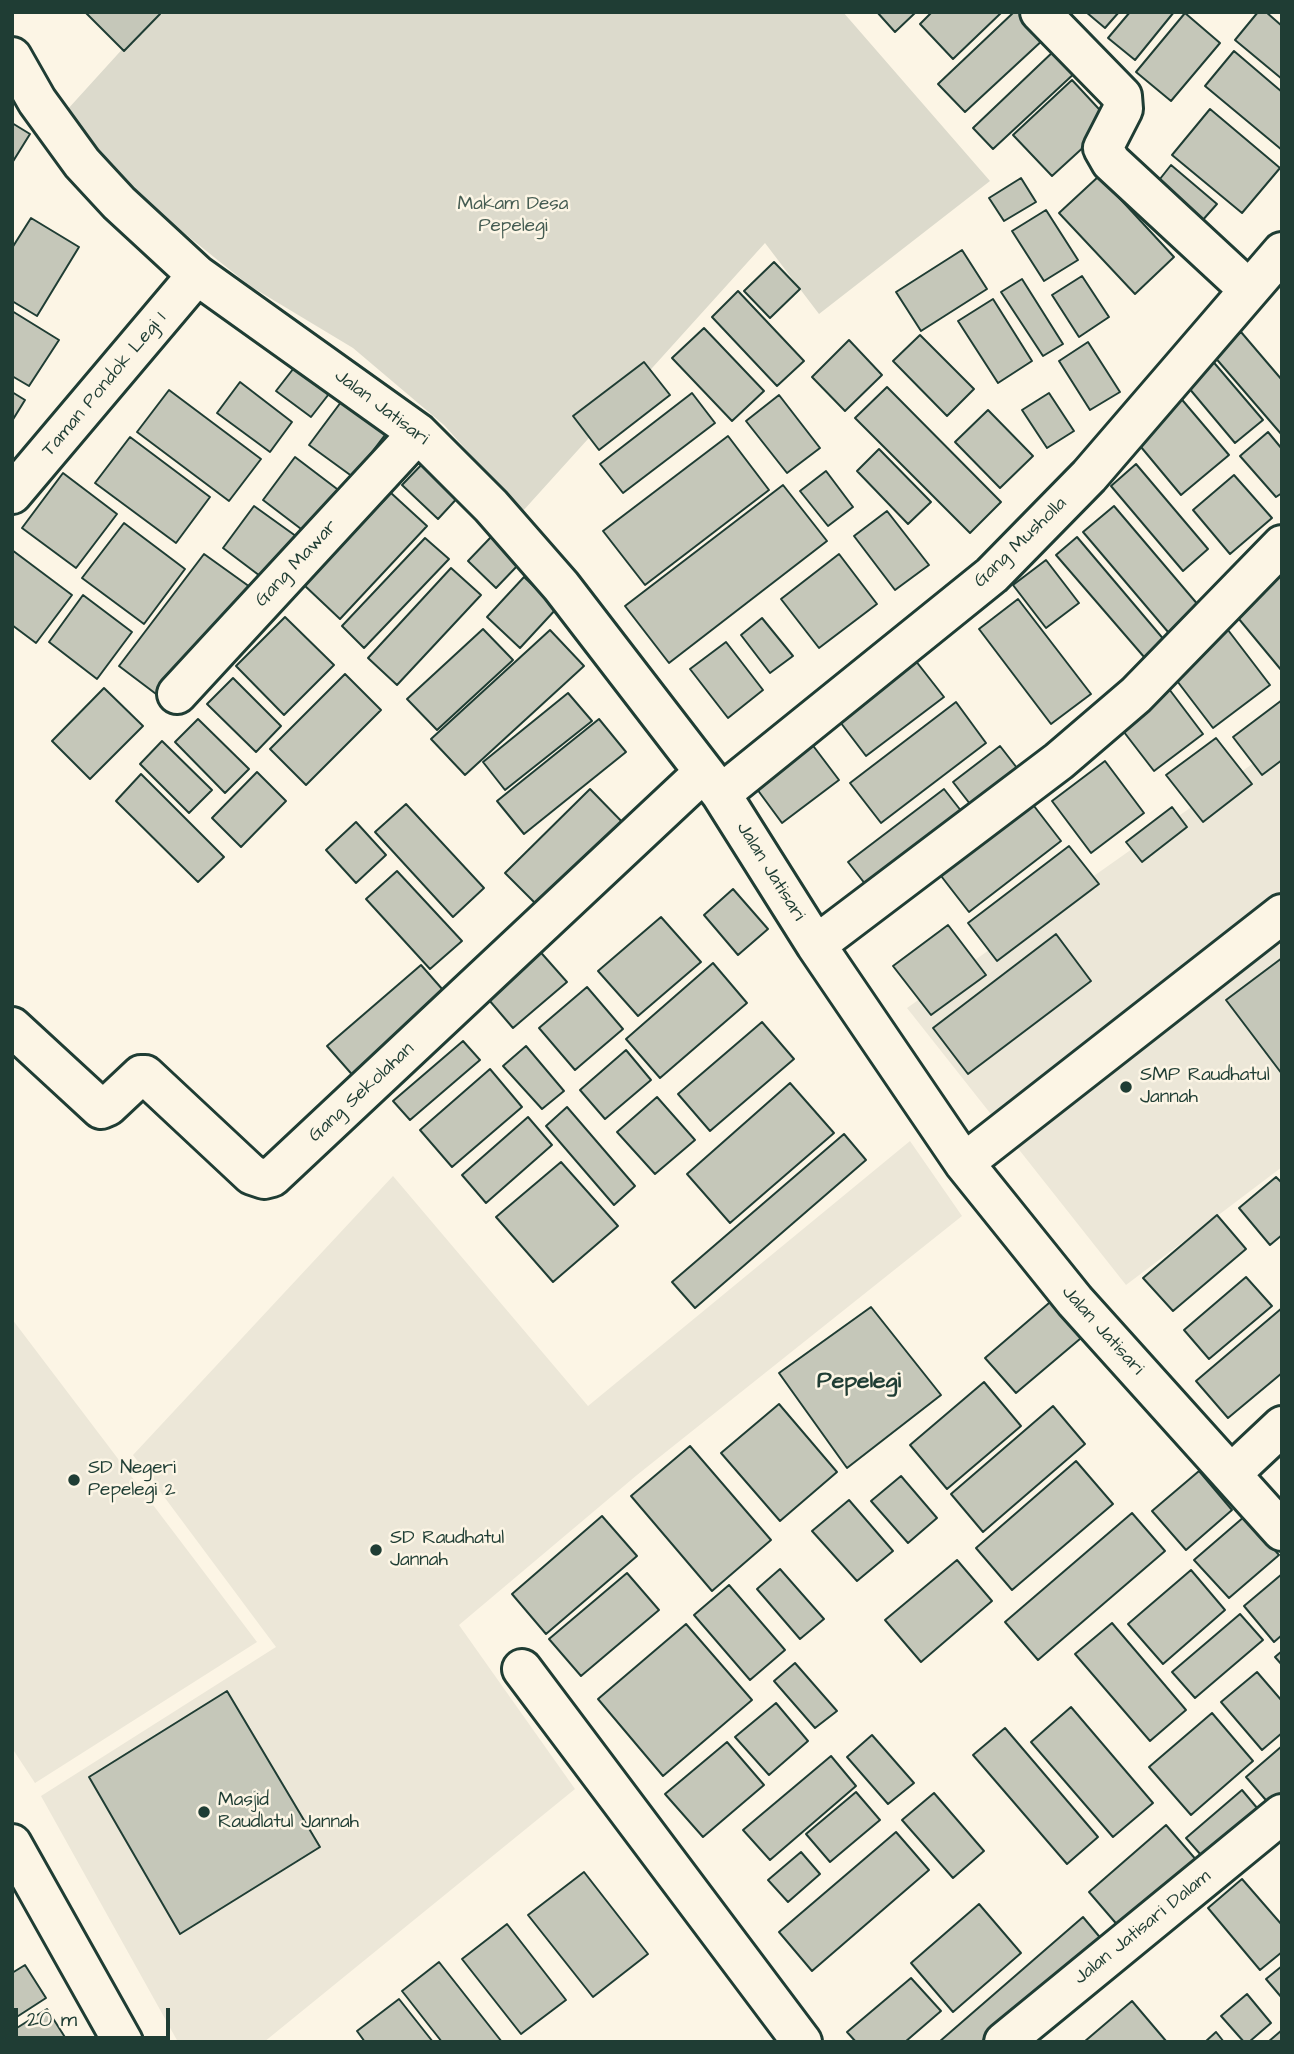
<!DOCTYPE html>
<html>
<head>
<meta charset="utf-8">
<style>
  body { margin:0 }
  #map { position:relative; width:1294px; height:2054px; overflow:hidden; background:#fcf5e5; font-family:"Architects Daughter",sans-serif }
  canvas { display:block }
  .frame { position:absolute; inset:0; border:14px solid #1f3d34; pointer-events:none }
  .scale { position:absolute; left:14px; top:2008px; width:156px; height:32px; box-sizing:border-box; border:4px solid #1f3d34; border-top:0; padding-left:9px; font-size:21px; line-height:24px; white-space:nowrap; color:#1f3d34; -webkit-text-stroke:5px #fcf5e5; paint-order:stroke }
</style>
</head>
<body>
<div id="map">
<canvas width="1294" height="2054"></canvas>
<div class="frame"></div>
<div class="scale">20 m</div>
</div>
<script>
const context = document.querySelector('canvas').getContext('2d');
context.lineJoin = 'round';
function fillPath(path, color) {
  context.fillStyle = color;
  context.fill(path, 'evenodd');
}
function stroke(path, color, width, dash) {
  context.strokeStyle = color;
  context.lineWidth = width;
  context.lineCap = dash ? 'butt' : 'round';
  context.setLineDash(dash || []);
  context.stroke(path);
}
function write(font, color, halo, rows, align = 'center') {
  context.font = font + ' "Architects Daughter",sans-serif';
  context.lineWidth = 5;
  context.setLineDash([]);
  context.textBaseline = 'middle';
  context.strokeStyle = halo;
  context.fillStyle = color;
  for (const [text, x, y, turn = 0] of rows) {
    context.save();
    context.translate(x, y);
    context.rotate((+turn || 0) * Math.PI / 180);
    context.textAlign = isNaN(turn) ? turn : align;
    if (halo) context.strokeText(text, 0, 0);
    context.fillText(text, 0, 0);
    context.restore();
  }
}
fillPath(new Path2D(`
  M1282,743V1167L1126,1285L907,1008Z
  M910,1141L962,1216L637,1475L459,1625L575,1789L264,2042H178L41,1796L276,1647L133,1455L393,1176L588,1406Z
  M12,1319L257,1642L35,1783L12,1748Z`), '#ece7d8');
fillPath(new Path2D(`
  M156,12H843L990,181L819,314L765,243L522,512L444,425L353,348L250,286L159,213L95,147L67,110Z`), '#dcdacc');
const building = new Path2D(`
  M85,12H158L160,14L124,51Z
  M877,12H916L895,32Z
  M932,12H1002L953,59L920,24Z
  M1014,12H1021L1045,38L965,112L938,84Z
  M1086,12H1119L1105,28Z
  M1130,12H1174L1135,60L1108,38Z
  M1258,12H1266L1282,26V79L1235,40Z
  M1185,13L1220,43L1171,101L1136,72Z
  M1057,48L1078,70L993,149L973,128Z
  M1234,51L1282,92V150L1205,86Z
  M1072,80L1111,122L1052,176L1013,135Z
  M1210,109L1280,168L1242,213L1172,155Z
  M12,123L30,134L12,163Z
  M1171,165L1217,204L1201,222L1156,184Z
  M1099,176L1174,257L1135,294L1059,213Z
  M1021,178L1036,202L1004,221L989,198Z
  M1046,210L1078,260L1044,281L1012,231Z
  M31,218L79,247L37,316L12,301V248Z
  M962,250L987,289L921,331L896,292Z
  M774,262L800,289L770,318L744,291Z
  M1082,276L1109,317L1079,337L1052,295Z
  M1022,279L1063,344L1043,356L1001,292Z
  M738,291L804,361L777,386L712,317Z
  M993,299L1032,361L998,383L958,321Z
  M12,311L59,340L29,386L12,376Z
  M704,328L764,391L732,421L672,358Z
  M1241,332L1282,380V435L1213,355Z
  M920,335L974,389L947,416L893,361Z
  M849,340L882,375L845,411L812,377Z
  M1088,342L1120,392L1090,410L1059,361Z
  M1210,358L1263,420L1235,443L1183,381Z
  M644,362L670,395L599,450L573,416Z
  M297,364L332,390L311,417L276,391Z
  M240,382L292,422L270,452L217,413Z
  M887,387L1001,502L970,533L855,418Z
  M169,390L261,459L229,501L137,432Z
  M12,392L25,400L12,421Z
  M692,393L715,423L623,493L600,464Z
  M1049,393L1074,431L1047,448L1022,410Z
  M779,395L820,448L787,473L746,421Z
  M1178,395L1229,455L1181,495L1131,435Z
  M344,398L388,431L353,477L309,445Z
  M988,410L1033,456L1000,488L955,442Z
  M1268,432L1282,449V493L1276,497L1240,456Z
  M728,436L769,490L645,585L603,531Z
  M130,437L210,497L176,543L95,483Z
  M879,449L931,502L908,524L857,471Z
  M295,457L341,492L309,535L263,500Z
  M427,459L462,493L438,519L402,485Z
  M1136,464L1208,549L1183,571L1111,486Z
  M826,471L853,507L828,526L800,491Z
  M63,473L117,514L76,568L22,528Z
  M1234,475L1272,518L1230,554L1193,510Z
  M783,485L827,541L669,663L625,606Z
  M391,493L427,526L340,619L304,585Z
  M254,506L300,539L268,582L223,548Z
  M1114,506L1205,613L1174,639L1083,532Z
  M887,511L929,565L895,590L854,536Z
  M124,523L185,569L144,624L82,578Z
  M491,537L519,564L496,588L468,561Z
  M1077,537L1171,648L1151,665L1056,555Z
  M425,538L449,559L364,648L342,626Z
  M12,550L72,595L36,643L12,625Z
  M204,554L250,587L164,700L119,666Z
  M839,554L877,604L819,648L781,599Z
  M1046,560L1079,603L1046,628L1013,585Z
  M1282,564V671L1229,607Z
  M451,568L481,595L397,685L368,658Z
  M524,577L557,608L520,648L487,617Z
  M83,595L132,632L97,679L49,642Z
  M1018,599L1091,694L1051,724L979,629Z
  M285,617L334,665L284,715L236,666Z
  M762,618L793,656L770,673L741,635Z
  M483,629L513,660L437,730L407,699Z
  M550,630L584,666L465,775L431,739Z
  M1228,630L1270,685L1213,728L1171,673Z
  M726,642L763,690L728,718L690,669Z
  M908,651L944,697L866,756L831,710Z
  M345,674L381,710L306,785L270,749Z
  M233,678L281,726L256,752L207,704Z
  M1166,685L1203,734L1154,771L1117,723Z
  M104,688L143,726L90,779L52,741Z
  M568,693L592,721L505,790L483,762Z
  M1282,700V760L1262,775L1233,737Z
  M956,702L986,743L881,823L850,783Z
  M198,719L249,769L225,793L175,742Z
  M599,719L626,752L524,834L497,801Z
  M1216,738L1252,784L1203,822L1166,775Z
  M162,741L212,790L189,813L140,764Z
  M811,743L839,780L782,823L754,785Z
  M1000,746L1024,777L977,813L953,782Z
  M1105,761L1144,813L1091,853L1052,801Z
  M257,772L286,801L241,847L212,818Z
  M141,774L224,857L198,882L116,801Z
  M590,789L629,829L545,913L505,873Z
  M944,789L969,821L873,894L848,862Z
  M1024,793L1061,841L969,912L931,863Z
  M406,804L484,888L453,917L375,832Z
  M1172,807L1187,827L1142,862L1126,842Z
  M356,822L386,855L356,883L326,850Z
  M1069,846L1099,884L997,961L968,923Z
  M397,871L462,941L430,969L366,899Z
  M733,889L768,929L738,955L704,915Z
  M661,917L701,962L638,1016L598,971Z
  M948,925L986,975L931,1015L893,966Z
  M1056,934L1091,981L968,1074L933,1028Z
  M536,947L567,982L513,1028L483,993Z
  M1282,958V1074L1226,1000Z
  M713,963L747,1003L660,1078L626,1039Z
  M421,965L450,998L356,1079L327,1046Z
  M587,987L623,1029L575,1070L539,1028Z
  M762,1022L794,1059L710,1131L678,1094Z
  M463,1041L480,1060L410,1120L393,1101Z
  M526,1046L564,1091L542,1109L503,1066Z
  M626,1050L651,1080L605,1119L580,1090Z
  M490,1069L522,1107L452,1167L420,1130Z
  M790,1083L834,1133L730,1223L687,1174Z
  M657,1097L695,1140L655,1174L617,1132Z
  M567,1107L635,1186L614,1205L546,1126Z
  M528,1117L552,1145L486,1203L462,1175Z
  M844,1134L866,1160L695,1308L672,1282Z
  M561,1162L618,1226L553,1282L496,1217Z
  M1276,1177L1282,1183V1235L1270,1245L1239,1208Z
  M1217,1215L1246,1249L1173,1311L1143,1278Z
  M1246,1277L1272,1306L1209,1359L1184,1330Z
  M1056,1297L1087,1333L1016,1393L985,1358Z
  M871,1307L941,1395L847,1468L779,1373Z
  M1282,1308V1373L1228,1418L1196,1381Z
  M984,1382L1021,1426L947,1489L910,1445Z
  M779,1404L837,1472L780,1521L721,1453Z
  M1053,1406L1085,1444L983,1532L951,1494Z
  M690,1446L771,1540L712,1591L631,1496Z
  M1076,1461L1113,1504L1012,1590L976,1548Z
  M1199,1471L1232,1510L1186,1550L1152,1511Z
  M901,1476L937,1518L908,1543L871,1501Z
  M849,1500L893,1551L857,1581L812,1531Z
  M1132,1513L1165,1551L1038,1660L1005,1622Z
  M602,1516L637,1556L546,1634L512,1594Z
  M1245,1516L1279,1555L1229,1598L1194,1560Z
  M957,1560L992,1601L921,1662L885,1620Z
  M780,1569L824,1619L800,1639L757,1589Z
  M1191,1570L1225,1610L1163,1664L1128,1624Z
  M627,1573L659,1610L581,1676L549,1639Z
  M1282,1574V1635L1274,1642L1244,1606Z
  M729,1585L785,1650L750,1680L694,1615Z
  M1240,1614L1263,1640L1195,1698L1172,1672Z
  M1112,1623L1186,1710L1150,1741L1075,1654Z
  M686,1624L752,1700L663,1776L598,1699Z
  M1282,1651V1665L1275,1657Z
  M795,1663L837,1711L815,1728L774,1681Z
  M1257,1672L1282,1701V1733L1262,1750L1221,1702Z
  M227,1691L320,1847L180,1934L89,1777Z
  M776,1703L808,1741L769,1775L735,1737Z
  M1071,1707L1153,1803L1113,1837L1031,1742Z
  M1212,1713L1253,1761L1191,1815L1149,1767Z
  M1005,1728L1098,1837L1067,1864L973,1755Z
  M872,1735L914,1783L888,1804L847,1757Z
  M727,1742L764,1785L703,1837L665,1794Z
  M1282,1746V1797L1271,1806L1246,1777Z
  M831,1756L856,1786L770,1860L743,1830Z
  M1242,1790L1263,1815L1208,1863L1186,1838Z
  M856,1792L880,1820L830,1862L806,1834Z
  M934,1793L984,1851L953,1878L902,1820Z
  M1166,1825L1198,1862L1120,1928L1089,1892Z
  M896,1832L929,1870L812,1971L779,1932Z
  M801,1852L820,1874L788,1902L768,1880Z
  M584,1872L648,1954L593,1997L528,1915Z
  M1242,1879L1282,1925V1952L1260,1970L1208,1908Z
  M979,1904L1021,1953L953,2012L911,1963Z
  M1083,1917L1103,1941L984,2042H939Z
  M507,1924L566,2000L521,2034L462,1959Z
  M439,1962L502,2042H442L402,1991Z
  M25,1965L46,1998L12,2020V1973Z
  M1282,1966V1998L1266,1979Z
  M911,1978L941,2011L905,2042H856L847,2032Z
  M1247,1994L1271,2023L1249,2042H1244L1221,2016Z
  M399,1999L433,2042H365L357,2031Z
  M1132,2001L1166,2041L1084,2042Z
  M47,2009L68,2042H12V2031Z
  M1282,2030V2042H1268Z
  M1216,2032L1224,2042H1205Z`);
fillPath(building, '#c5c7b9');
stroke(building, '#1f3d34', 2);
const minor = new Path2D(`
  M1040,12L1122,96L1123,109L1103,148L1111,162L1248,289
  M12,57L37,101L82,163L119,203L197,275L418,433L491,506L561,586L721,794L816,945L964,1163L1075,1301L1282,1531
  M12,494L197,275
  M177,694L418,433
  M721,794L992,575L1089,476L1282,252
  M816,945L1059,761L1136,695L1282,545
  M12,1027L101,1109L108,1106L141,1075H145L252,1175L264,1179L272,1177L704,772
  M964,1163L1282,914
  M1231,1474L1282,1426
  M522,1669L802,2042
  M12,1844L123,2042
  M1004,2042L1282,1814`);
stroke(minor, '#1f3d34', 44);
stroke(minor, '#fcf5e5', 38);
for (const [x, y, r, color] of [
  [1126,1087,7,"#1f3d34"],
  [74,1480,7,"#1f3d34"],
  [376,1550,7,"#1f3d34"],
  [204,1812,7,"#1f3d34"]
]) {
  const dot = new Path2D();
  dot.arc(x, y, r, 0, 2 * Math.PI);
  context.fillStyle = color;
  context.fill(dot);
  stroke(dot, '#fcf5e5', 2.5);
}
write('19px', '#455c52', '#fcf5e5', [
  ["Makam Desa",513,205],
  ["Pepelegi",513,227]
]);
write('19px', '#1f3d34', '#fcf5e5', [
  ["Taman Pondok Legi 1",105,385,-50],
  ["Jalan Jatisari",381,408,37],
  ["Gang Musholla",1021,543,-44],
  ["Gang Mawar",297,564,-47],
  ["Jalan Jatisari",770,872,58],
  ["Gang Sekolahan",362,1093,-43],
  ["Jalan Jatisari",1102,1331,48],
  ["Jalan Jatisari Dalam",1143,1928,-39]
]);
write('19px', '#1f3d34', '#fcf5e5', [
  ["SMP Raudhatul",1140,1076],
  ["Jannah",1140,1098],
  ["SD Negeri",88,1469],
  ["Pepelegi 2",88,1491],
  ["SD Raudhatul",390,1539],
  ["Jannah",390,1561],
  ["Masjid",218,1801],
  ["Raudlatul Jannah",218,1823]
], 'left');
write('bold 23px', '#1f3d34', '#fcf5e5', [
  ["Pepelegi",859,1382]
]);
</script>
</body>
</html>
